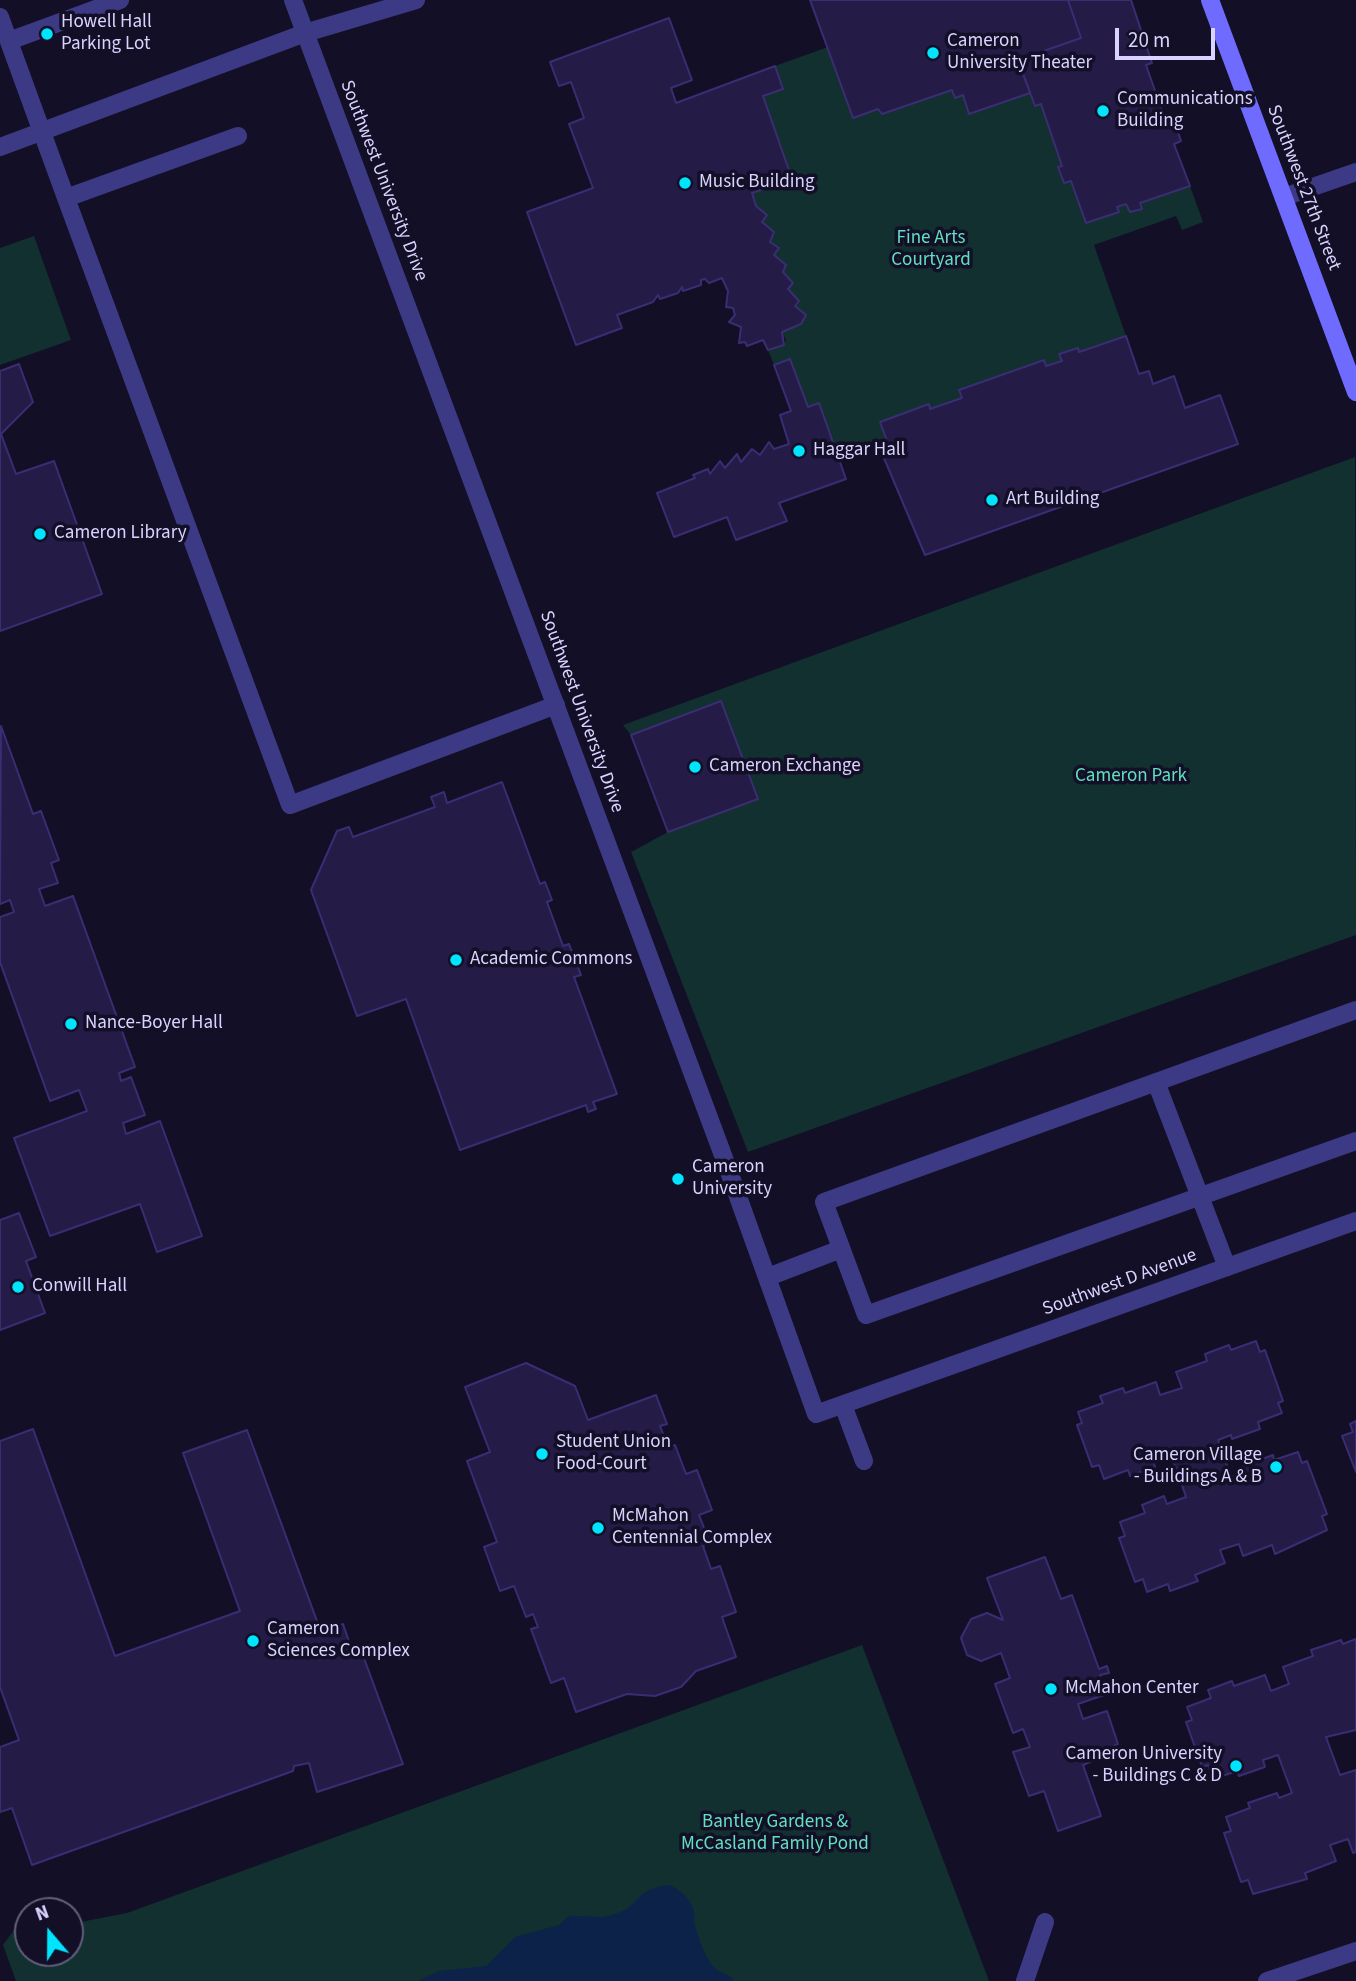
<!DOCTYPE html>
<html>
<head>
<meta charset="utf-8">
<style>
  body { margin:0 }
  #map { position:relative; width:1356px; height:1981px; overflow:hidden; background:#130f26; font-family:"Source Sans 3",sans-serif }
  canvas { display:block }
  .north { position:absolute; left:14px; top:1897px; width:70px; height:70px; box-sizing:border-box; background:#130f26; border:2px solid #625e7d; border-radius:50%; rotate:340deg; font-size:19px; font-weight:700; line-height:28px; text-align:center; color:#d9d4ff }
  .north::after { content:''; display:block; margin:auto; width:24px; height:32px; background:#00e5ff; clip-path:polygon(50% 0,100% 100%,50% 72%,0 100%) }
  .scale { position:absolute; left:1115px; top:28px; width:100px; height:32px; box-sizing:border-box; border:4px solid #d9d4ff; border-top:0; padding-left:9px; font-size:21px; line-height:24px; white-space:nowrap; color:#d9d4ff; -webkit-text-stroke:5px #130f26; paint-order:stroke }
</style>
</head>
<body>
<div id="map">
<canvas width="1356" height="1981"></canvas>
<div class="north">N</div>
<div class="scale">20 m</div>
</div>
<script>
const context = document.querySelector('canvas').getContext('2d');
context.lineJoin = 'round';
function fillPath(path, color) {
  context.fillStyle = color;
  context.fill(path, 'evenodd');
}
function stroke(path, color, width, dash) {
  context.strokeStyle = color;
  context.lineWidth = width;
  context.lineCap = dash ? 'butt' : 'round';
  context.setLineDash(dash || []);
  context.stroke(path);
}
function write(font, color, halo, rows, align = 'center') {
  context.font = font + ' "Source Sans 3",sans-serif';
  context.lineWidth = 7;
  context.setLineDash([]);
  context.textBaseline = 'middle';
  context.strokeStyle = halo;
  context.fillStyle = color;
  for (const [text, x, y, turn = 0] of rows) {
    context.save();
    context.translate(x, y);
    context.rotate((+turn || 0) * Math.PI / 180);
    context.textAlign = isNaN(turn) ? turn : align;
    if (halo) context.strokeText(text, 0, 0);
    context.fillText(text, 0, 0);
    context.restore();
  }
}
fillPath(new Path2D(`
  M828,47L853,118L878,109L882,114L952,90L963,95L969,114L1030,93L1035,106L1041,104L1062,166L1059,167L1064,183L1071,181L1086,223L1119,212L1117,207L1126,204L1130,212L1142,209L1140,203L1190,186L1203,222L1182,230L1176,216L1094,245L1126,336L1079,352L1060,355L1062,361L1046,366L1043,360L959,390L962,398L930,409L929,405L887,441L839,459L819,404L808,407L790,360L774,365L768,350L784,345L786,340L782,332L801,324L806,315L795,306L799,301L788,289L793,283L783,272L786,265L774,255L779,248L770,242L774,232L762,222L767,214L756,206L752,193L791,179L763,96L783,89L775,66Z
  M34,236L71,340L0,365V248Z
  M1355,457L1356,935L748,1152L631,852L668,832L758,799L721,701L631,735L623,725Z
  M862,1645L989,1981H16L3,1945L17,1926L28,1925V1953H70V1924L127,1913Z`), '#12302f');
fillPath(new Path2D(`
  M669,1885C683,1890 698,1906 694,1923C699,1938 704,1958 716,1969C722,1975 730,1973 734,1981H418L439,1971L486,1966L515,1937L559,1925L569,1916C586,1915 602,1920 618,1913C643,1903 634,1889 669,1885Z`), '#0c2248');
const building = new Path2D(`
  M810,0H1068L1081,38L1018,60L1030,93L969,114L963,95L955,98L952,90L882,114L878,109L853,118Z
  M1068,0H1131L1152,63L1146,65L1165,119L1173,117L1181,141L1174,144L1190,186L1140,203L1142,209L1130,212L1126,204L1117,207L1119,212L1086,223L1071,181L1064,183L1058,167L1062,166L1041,104L1035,106L1018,60L1081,38Z
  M669,18L692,80L671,88L676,103L775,66L783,89L763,96L792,179L752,193L756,206L767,215L762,222L774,232L770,242L779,248L774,255L786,265L783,272L793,283L788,289L799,301L795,306L806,315L801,324L782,332L784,345L768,350L763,340L747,346L745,342L739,343L741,327L729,322L735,315L733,308L726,307L728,291L722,278L709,283L705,279L701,280V285L683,291L682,287L678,293L660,299L658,295L653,302L617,315L622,328L576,345L527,212L593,188L569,124L584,118L571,82L559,86L550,62Z
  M1126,336L1139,374L1149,371L1153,384L1174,376L1185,408L1220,395L1238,444L925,555L878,444L887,441L880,422L929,404L930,409L962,398L959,390L1044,360L1046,366L1062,361L1059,354L1078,348L1079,352Z
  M790,359L808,407L819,403L846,479L779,503L787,521L736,540L727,517L674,537L657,493L695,478L693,475L708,469L710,474L720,461L725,468L737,454L741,462L752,449L760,455L769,442L774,449L789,444L780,415L791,411L774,365Z
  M19,364L33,402L1,434L16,474L54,461L102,594L0,631V371Z
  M721,701L758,799L668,832L631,735Z
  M1,726L33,814L41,811L59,860L51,863L58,883L39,889L45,906L73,896L135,1067L119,1073L121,1081L131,1077L145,1115L123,1123L126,1134L160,1121L202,1236L157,1252L140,1204L50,1236L14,1138L87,1111L79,1090L50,1101L0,962V917L14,912L10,900L0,904Z
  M502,782L540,884L545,882L552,900L547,902L563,946L569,944L581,975L574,977L617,1094L593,1102L596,1109L588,1112L586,1105L460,1150L406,999L357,1016L311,890L337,831L349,827L353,837L435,807L431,797L444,792L447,803Z
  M19,1213L36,1257L26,1261L45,1313L0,1330V1220Z
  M1256,1341L1260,1352L1265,1350L1283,1401L1278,1403L1282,1413L1258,1422L1260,1429L1232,1439L1231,1435L1218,1440L1231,1477L1245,1472L1243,1466L1273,1455L1274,1460L1298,1452L1302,1463L1307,1461L1327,1514L1322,1516L1327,1530L1275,1554L1272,1545L1243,1556L1239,1544L1220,1550L1225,1563L1195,1575L1198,1581L1170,1591L1168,1584L1147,1592L1143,1579L1135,1582L1119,1538L1125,1536L1120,1522L1145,1513L1142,1505L1164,1496L1167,1504L1186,1497L1179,1476L1170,1454L1153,1461L1155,1467L1130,1476L1128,1470L1104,1479L1099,1465L1092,1467L1077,1425L1082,1423L1078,1412L1103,1403L1100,1396L1123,1388L1125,1393L1156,1382L1160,1395L1182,1388L1176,1372L1207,1361L1205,1354L1229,1345L1231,1350Z
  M526,1363L575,1386L588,1420L656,1395L667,1424L660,1426L668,1447L675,1445L686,1474L697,1470L712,1510L699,1515L710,1543L703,1546L711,1569L720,1566L736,1612L722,1617L736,1657L696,1671L681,1687L655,1696L627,1694L576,1712L564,1678L551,1683L531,1629L538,1627L533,1614L526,1617L514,1586L500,1591L484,1547L497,1542L467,1461L490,1452L465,1387Z
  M1356,1421V1472L1342,1436L1353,1432L1350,1424Z
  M33,1429L115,1656L240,1611L183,1453L247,1430L321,1632L343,1624L353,1653L361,1650L403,1764L317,1792L309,1763L294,1766L293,1771L32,1865L12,1808L0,1812V1747L19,1740L0,1687V1441Z
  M1045,1557L1061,1599L1072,1595L1099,1669L1107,1666L1109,1673L1100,1675L1107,1694L1078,1704L1083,1719L1107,1711L1118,1744L1111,1747L1113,1752L1083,1765L1101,1816L1058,1831L1044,1791L1029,1796L1013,1752L1030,1747L1023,1729L1013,1733L995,1684L1010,1678L1001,1653L981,1661L967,1655L961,1638L971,1619L987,1613L1003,1620L987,1578Z
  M1356,1639V1730L1326,1737L1340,1775L1356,1770V1852L1353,1853L1348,1839L1330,1845L1336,1861L1305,1873L1307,1879L1253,1894L1248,1880L1241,1882L1224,1833L1231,1831L1226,1817L1250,1808L1248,1803L1277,1793L1279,1798L1292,1793L1278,1755L1263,1760L1265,1767L1239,1776L1237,1771L1213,1779L1208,1765L1202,1767L1186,1722L1192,1720L1187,1707L1211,1698L1208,1690L1232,1681L1234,1686L1265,1675L1271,1691L1289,1684L1283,1667L1313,1656L1311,1650L1341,1640L1343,1644Z`);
fillPath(building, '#241b47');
stroke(building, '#3b2d73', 2);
stroke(new Path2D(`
  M0,17L66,198
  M9,41L120,0
  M238,136L66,198L290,805L556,705
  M0,147L305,33L416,0
  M1356,1010L824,1202L866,1315L1356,1141
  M1156,1082L1227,1267
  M768,1277L841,1249
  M1267,1981L1356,1951`), '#3d3a85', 18);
stroke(new Path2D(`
  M293,0L727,1166L816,1414L1356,1221
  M1284,197L1356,172
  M843,1405L864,1461
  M1025,1981L1045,1922`), '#3d3a85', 18);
stroke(new Path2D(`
  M1210,0L1356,392`), '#6f6bff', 18);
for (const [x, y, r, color] of [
  [47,34,7,"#00e5ff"],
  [933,53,7,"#00e5ff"],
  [1103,111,7,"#00e5ff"],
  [685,183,7,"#00e5ff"],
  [799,451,7,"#00e5ff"],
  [992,500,7,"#00e5ff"],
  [40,534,7,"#00e5ff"],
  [695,767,7,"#00e5ff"],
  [456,960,7,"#00e5ff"],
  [71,1024,7,"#00e5ff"],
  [678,1179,7,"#00e5ff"],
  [18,1287,7,"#00e5ff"],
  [542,1454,7,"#00e5ff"],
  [1276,1467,7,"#00e5ff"],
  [598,1528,7,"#00e5ff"],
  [253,1641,7,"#00e5ff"],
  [1051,1689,7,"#00e5ff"],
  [1236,1766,7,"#00e5ff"]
]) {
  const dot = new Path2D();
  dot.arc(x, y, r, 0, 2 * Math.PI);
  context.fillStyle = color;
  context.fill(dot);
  stroke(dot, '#130f26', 2.5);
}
write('19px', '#d9d4ff', '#130f26', [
  ["Howell Hall",61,23],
  ["Parking Lot",61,45],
  ["Cameron",947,42],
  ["University Theater",947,64],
  ["Communications",1117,100],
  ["Building",1117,122],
  ["Music Building",699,183],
  ["Haggar Hall",813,451],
  ["Art Building",1006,500],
  ["Cameron Library",54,534],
  ["Cameron Exchange",709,767],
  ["Academic Commons",470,960],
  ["Nance-Boyer Hall",85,1024],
  ["Cameron",692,1168],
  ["University",692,1190],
  ["Conwill Hall",32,1287],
  ["Student Union",556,1443],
  ["Food-Court",556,1465],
  ["Cameron Village",1262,1456,"right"],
  ["- Buildings A & B",1262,1478,"right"],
  ["McMahon",612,1517],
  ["Centennial Complex",612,1539],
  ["Cameron",267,1630],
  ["Sciences Complex",267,1652],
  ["McMahon Center",1065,1689],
  ["Cameron University",1222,1755,"right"],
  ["- Buildings C & D",1222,1777,"right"]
], 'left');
write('19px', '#d9d4ff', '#130f26', [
  ["Southwest University Drive",383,181,69],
  ["Southwest 27th Street",1303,188,69],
  ["Southwest University Drive",581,712,70],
  ["Southwest D Avenue",1120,1283,-20]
]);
write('19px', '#5fe0c0', '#130f26', [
  ["Fine Arts",931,239],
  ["Courtyard",931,261],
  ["Cameron Park",1131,777],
  ["Bantley Gardens &",775,1823],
  ["McCasland Family Pond",775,1845]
]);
</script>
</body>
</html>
